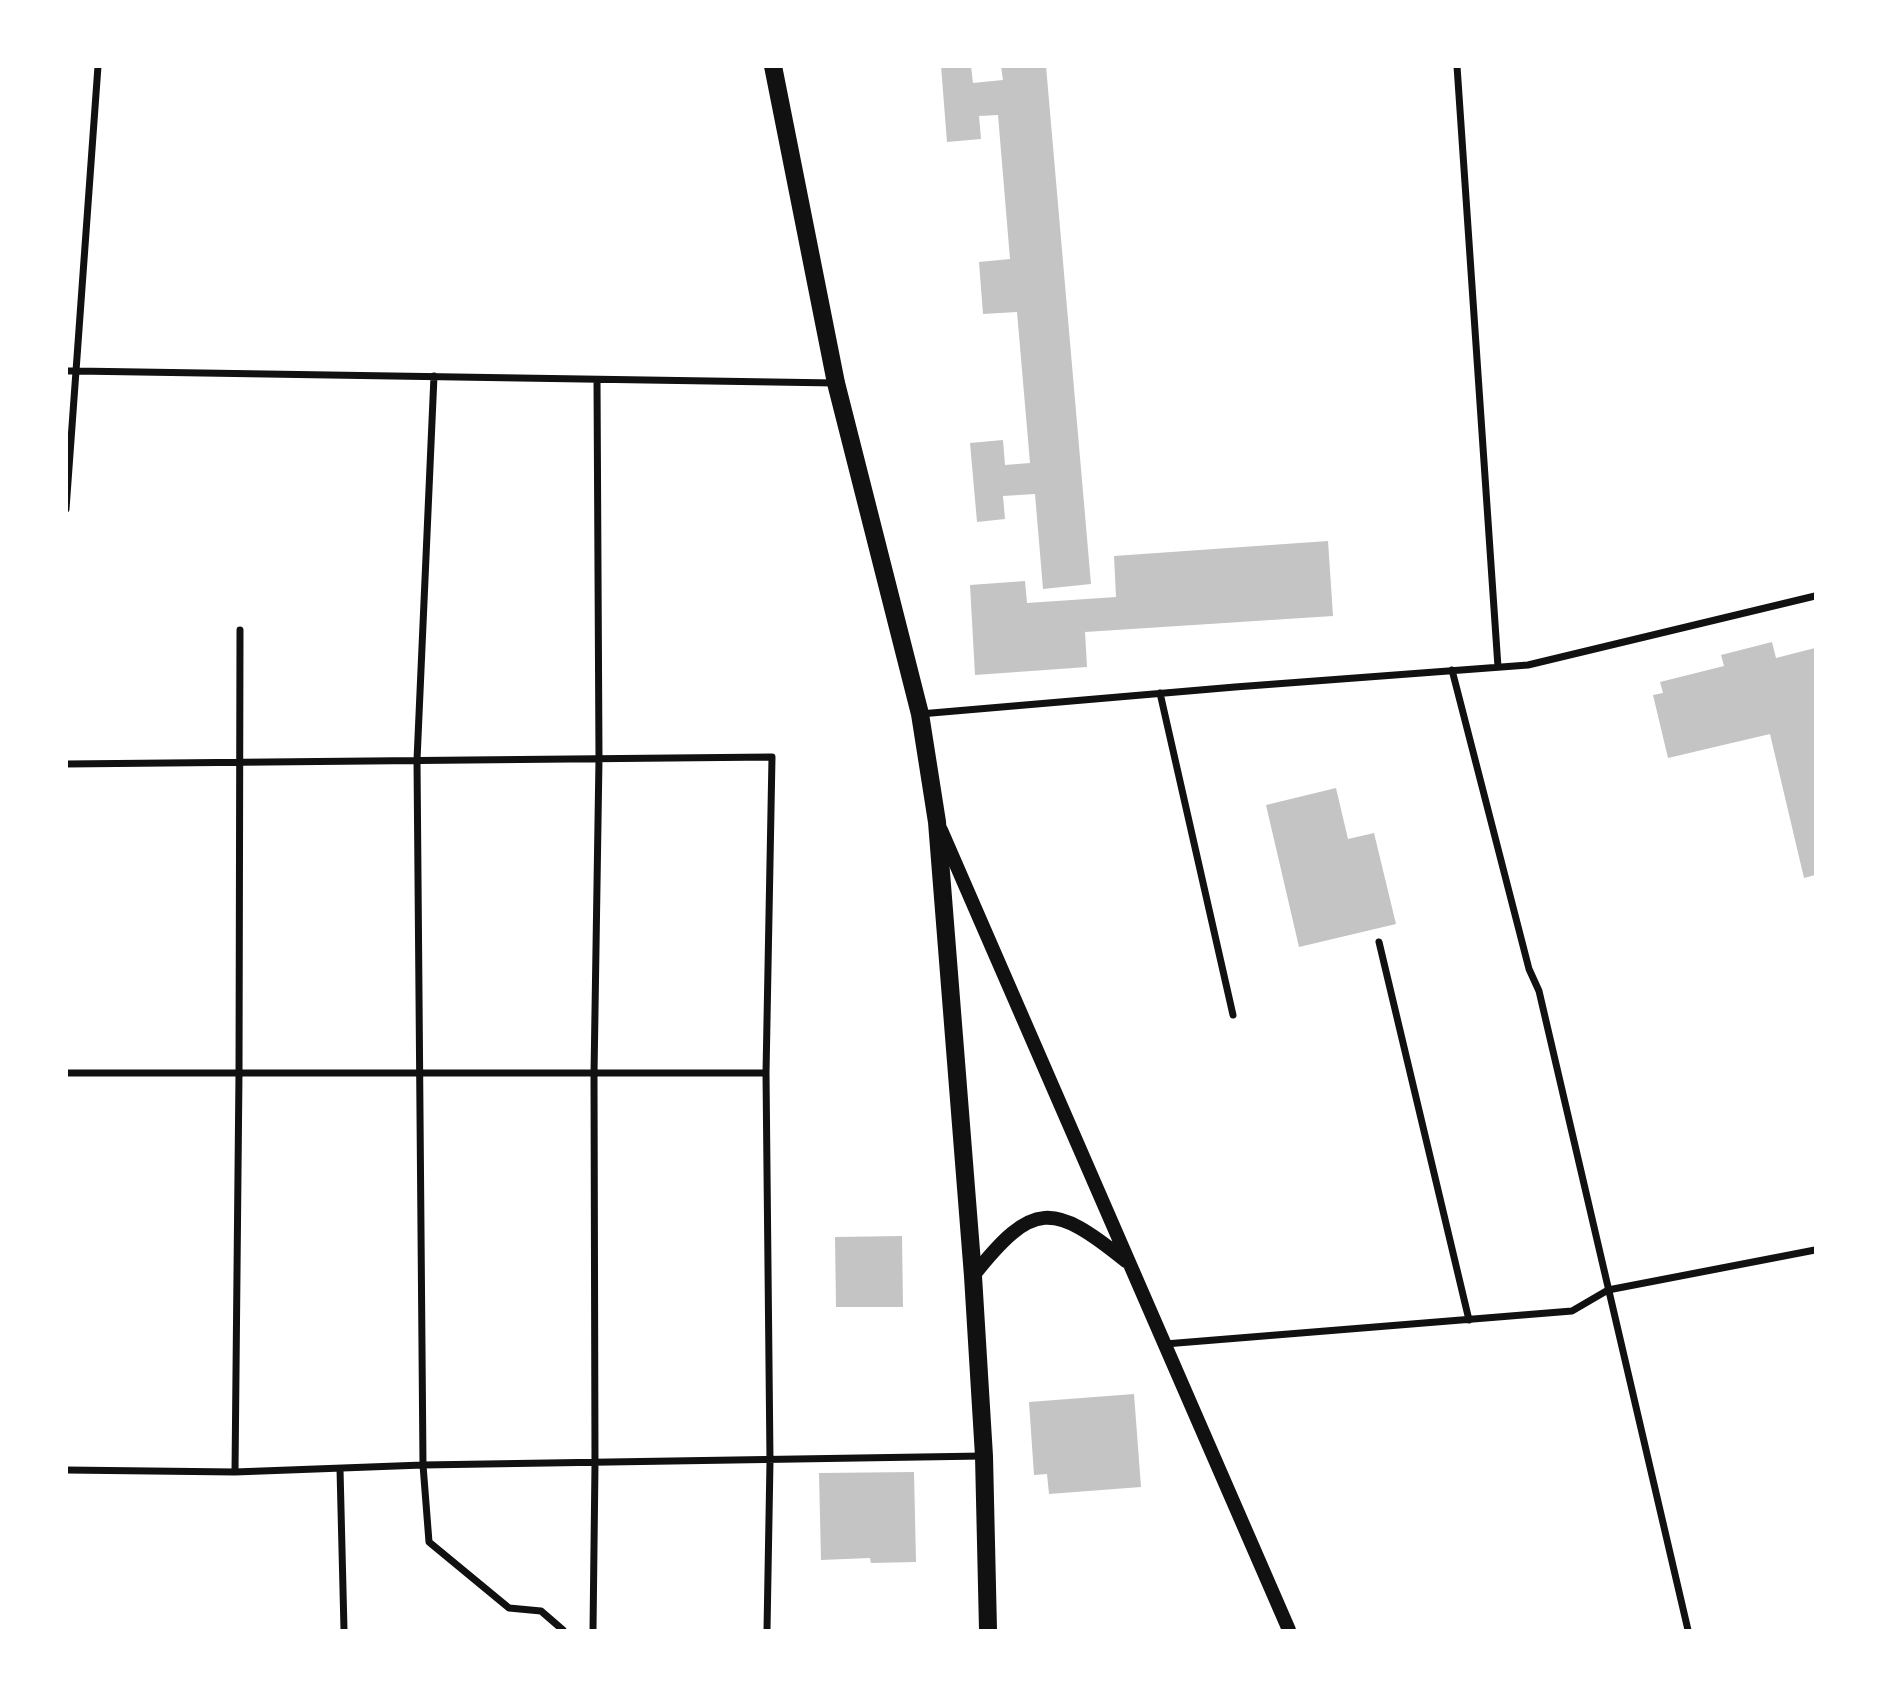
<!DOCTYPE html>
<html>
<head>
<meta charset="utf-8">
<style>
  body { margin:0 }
  #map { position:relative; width:1882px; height:1697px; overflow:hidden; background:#fff; font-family:Poppins,sans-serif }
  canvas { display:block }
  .frame { position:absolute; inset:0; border:68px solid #fff; pointer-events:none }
</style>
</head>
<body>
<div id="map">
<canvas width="1882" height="1697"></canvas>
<div class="frame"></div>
</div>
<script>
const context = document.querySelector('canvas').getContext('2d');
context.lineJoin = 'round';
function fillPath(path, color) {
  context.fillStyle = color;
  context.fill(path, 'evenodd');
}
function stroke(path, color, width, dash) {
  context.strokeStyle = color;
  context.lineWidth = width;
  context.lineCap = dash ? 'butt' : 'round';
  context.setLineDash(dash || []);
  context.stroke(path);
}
fillPath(new Path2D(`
  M941,66H971L973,83L1003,80L1001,66H1046L1091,584L1043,589L1035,494L1003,496L1005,519L977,522L970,443L1003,440L1005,465L1030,463L1017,312L983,314L979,262L1010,259L998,115L979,116L981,139L947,142Z
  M1328,541L1333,616L1085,632L1087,667L975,675L970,585L1025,581L1027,603L1116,597L1114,556Z
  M1772,642L1776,658L1815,648V875L1804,878L1770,734L1668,758L1653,695L1663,693L1660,682L1724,666L1721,655Z
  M1336,788L1348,839L1374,833L1396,924L1299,947L1266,805Z
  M902,1236L903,1307H836L835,1237Z
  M1134,1394L1141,1487L1049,1494L1047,1474L1034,1475L1029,1402Z
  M914,1472L916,1562L871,1563L870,1558L821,1560L819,1473Z`), '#c4c4c4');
stroke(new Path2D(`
  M1457,66L1498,667
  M66,371H76L98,66
  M434,376L417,760L423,1465L429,1542L509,1608L541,1611L563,1630
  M66,509L76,371L836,383
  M1452,670L1529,969L1539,991L1688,1630
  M1160,693L1233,1015
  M920,714L1235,687L1528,665L1815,596
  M66,764L772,757L766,1073L770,1461L767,1630
  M1379,942L1469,1320
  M66,1073H766
  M1165,1344L1572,1311L1608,1290L1815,1250
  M340,1469L344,1630
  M66,1470L235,1472L423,1465L983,1456
  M235,1472L239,1073L240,630
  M593,1630L595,1464L594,1074L599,759L597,380`), '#111', 7);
stroke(new Path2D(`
  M941,830L1289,1630
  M973,1276C1033,1200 1053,1202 1126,1261`), '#111', 14);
stroke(new Path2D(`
  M773,66L836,383L920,714L937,822L973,1276L984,1456L988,1630`), '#111', 18);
</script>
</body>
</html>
